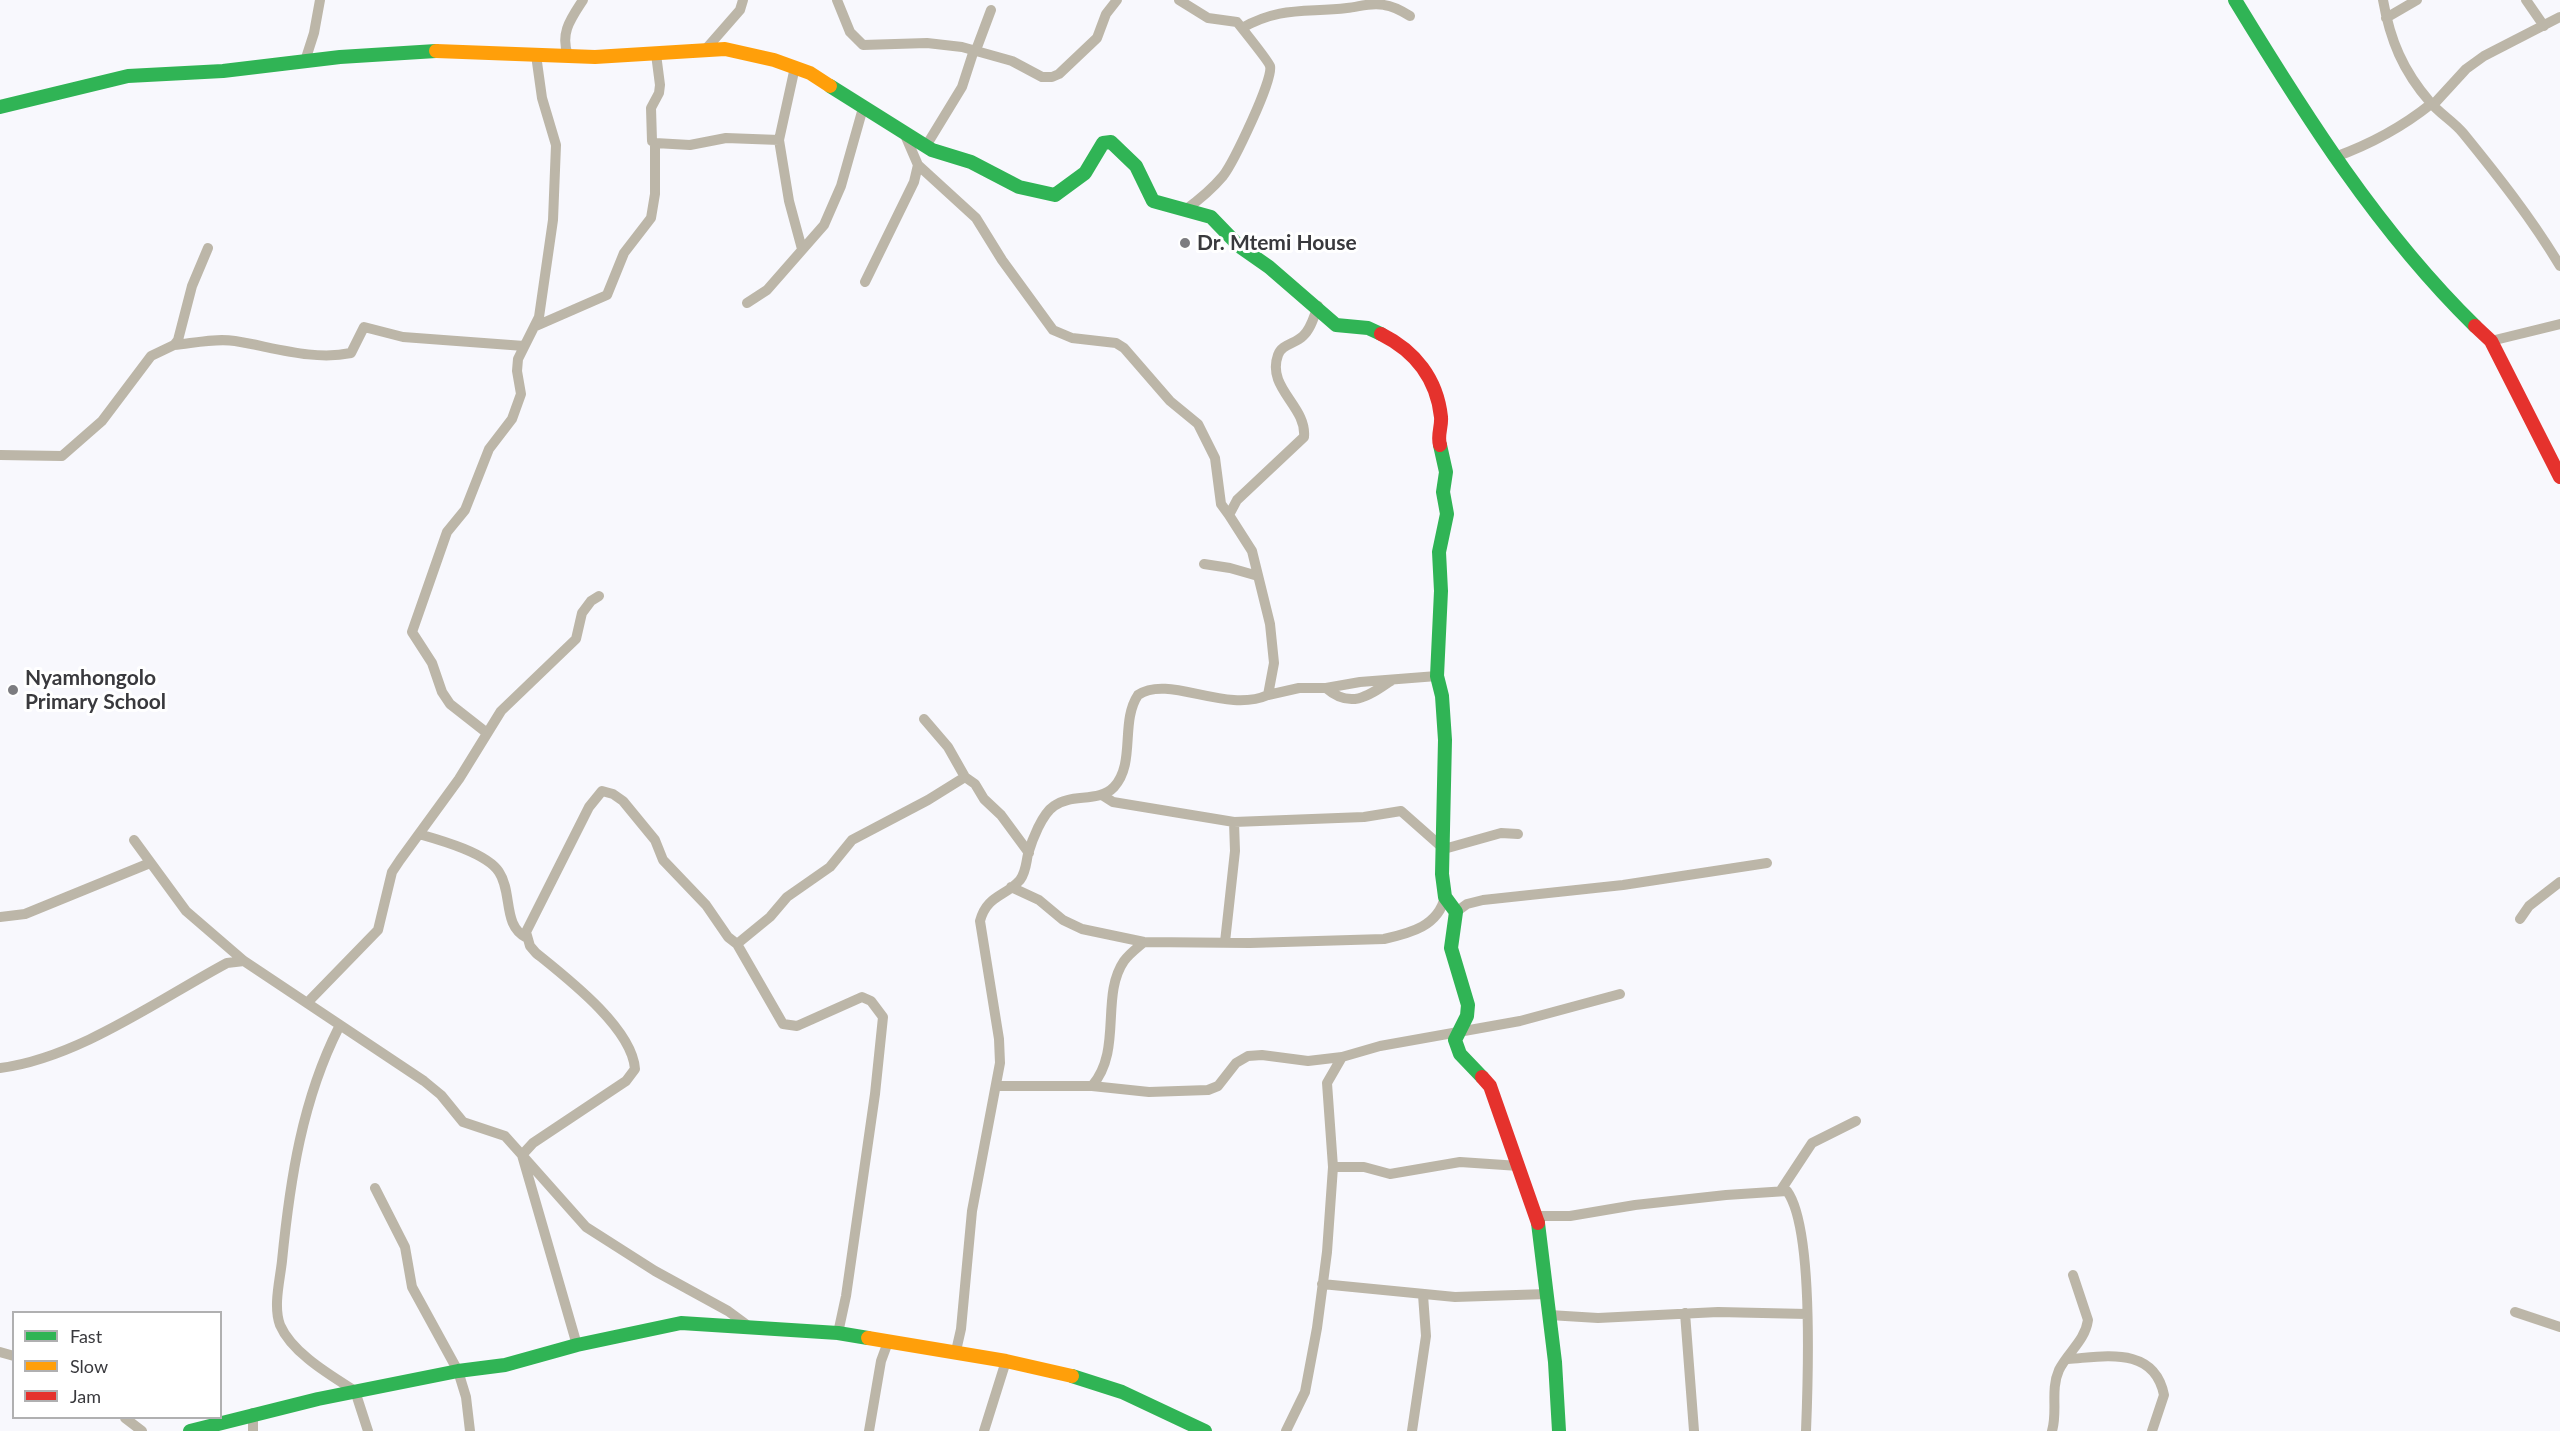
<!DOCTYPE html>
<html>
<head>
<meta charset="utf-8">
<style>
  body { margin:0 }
  #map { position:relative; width:2560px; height:1431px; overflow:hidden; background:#f8f8fd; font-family:Lato,sans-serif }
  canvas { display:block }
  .legend { position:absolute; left:12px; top:1311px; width:210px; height:108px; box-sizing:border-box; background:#fff; border:2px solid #b0b0b1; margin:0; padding:8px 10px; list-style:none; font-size:18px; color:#39393d }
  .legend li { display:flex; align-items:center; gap:12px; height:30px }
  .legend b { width:30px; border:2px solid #b0b0b1 }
</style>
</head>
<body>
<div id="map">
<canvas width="2560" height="1431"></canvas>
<ul class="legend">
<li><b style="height:8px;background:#30b455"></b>Fast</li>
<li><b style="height:8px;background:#ff9f0a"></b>Slow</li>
<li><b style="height:8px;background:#e5322d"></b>Jam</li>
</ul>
</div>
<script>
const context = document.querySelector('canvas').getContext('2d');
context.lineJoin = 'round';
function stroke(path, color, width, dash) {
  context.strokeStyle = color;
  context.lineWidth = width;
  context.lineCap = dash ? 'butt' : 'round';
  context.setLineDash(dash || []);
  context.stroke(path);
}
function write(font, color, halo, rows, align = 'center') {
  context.font = font + ' Lato,sans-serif';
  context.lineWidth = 6;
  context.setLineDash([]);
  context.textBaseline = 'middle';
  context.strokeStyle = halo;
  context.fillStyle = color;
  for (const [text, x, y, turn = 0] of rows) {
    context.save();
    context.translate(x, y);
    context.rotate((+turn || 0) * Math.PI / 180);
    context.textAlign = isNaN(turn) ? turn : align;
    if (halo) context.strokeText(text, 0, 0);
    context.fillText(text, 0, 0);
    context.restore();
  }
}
stroke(new Path2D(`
  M837,0L850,32L863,45L927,43L962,47L1012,61L1042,77H1052L1059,74L1097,38L1106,14L1117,0
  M1179,0L1208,18L1237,22C1241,27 1269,62 1270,66C1274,79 1233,163 1223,176C1212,189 1199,200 1185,210
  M2383,0C2390,40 2403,71 2430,102C2440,114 2453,121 2463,133C2498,176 2532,219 2560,266
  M2526,0L2544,26
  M2386,18L2417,0
  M1242,28C1281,6 1306,13 1347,8C1359,7 1371,2 1384,5C1393,6 1402,11 1410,16
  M705,50L740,10L743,0
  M976,50L991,10
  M656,54L660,85L659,93L651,108L652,141L655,143L690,145L726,138L779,140
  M568,56C560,33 570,20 583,0
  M305,61L314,33L320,0
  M795,67L779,140L789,201L802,249
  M2433,105L2466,69L2484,56L2560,17
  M905,135L918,165L976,218L1002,260L1053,330L1072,338L1116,343L1124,348L1170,401L1198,424L1215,458L1221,504L1229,515
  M926,146L962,87L974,50
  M2335,157C2371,144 2401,128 2431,104
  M865,282L914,182L918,165
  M747,303L767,290L824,225L841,186L863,108
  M536,326L607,295L624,253L651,218L655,194V143
  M2491,341L2560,324
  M174,345C194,343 215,338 235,341C273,347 313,361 351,353L364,327L403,337L524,346
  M0,455L62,456L102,421L151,356L174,345L178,340L192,286L208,248
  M1204,564L1230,568L1258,576
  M1326,688C1351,710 1370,695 1392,680
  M1268,695L1299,688H1326L1360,682L1437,676
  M924,719L948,747L965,777L975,784L984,799L1001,815L1029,853
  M487,733L450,704L442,692L432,663L412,632L447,532L465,510L489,449L512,419L521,394L517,371L518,359L539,317L553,220L556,145L542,98L536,55
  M1102,795L1113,802L1234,822L1364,817L1401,811L1444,849L1501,833L1518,834
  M419,834C440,840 487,853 499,872C513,893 502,926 527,938
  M134,840L186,911L244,961L424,1081L441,1095L463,1122L505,1136L522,1155L577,1345
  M1011,887L1039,900L1063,920L1082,929L1144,942L1250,943L1384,939C1411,933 1438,926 1445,897
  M1456,912L1467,904L1483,900L1623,885L1767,863
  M0,917L25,914L150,863
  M2520,919L2529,906L2560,882
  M1225,942L1235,851L1234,822
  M737,944L770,917L787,897L830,867L852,840L928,800L965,777
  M307,1003L378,930L392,872L400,860L459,779L501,711L576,639L582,613L591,601L599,596
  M339,1027C302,1100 290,1180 282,1261C280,1280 273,1306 280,1325C292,1353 330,1375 355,1391L368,1431
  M0,1068C78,1058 158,1000 227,963L244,961
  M996,1086H1092L1149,1092L1208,1090L1218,1086L1236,1063L1248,1056L1262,1055L1308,1061L1342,1057
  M1092,1086C1123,1050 1100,996 1124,961C1129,954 1137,948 1144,942
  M1333,1167H1364L1390,1174L1460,1162L1519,1166
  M375,1188L405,1247L412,1287L458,1371L466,1397L470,1431
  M1781,1190L1812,1143L1856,1121
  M1537,1216H1570L1635,1205L1726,1195L1787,1191C1814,1228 1808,1382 1806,1431
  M1322,1284L1455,1297L1547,1294
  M2515,1312L2560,1327
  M1685,1313L1694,1431
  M1549,1315L1598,1318L1718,1312L1807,1314
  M747,1325L728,1311L655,1271L586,1227L522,1155L533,1143L626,1081L635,1069C632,1028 567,978 536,953L530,946L526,932L589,807L602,791L613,794L623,801L655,840L663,860L706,905L728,937L737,944L783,1024L797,1026L862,997L871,1001L883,1017L875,1094L846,1296L838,1333
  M956,1351L961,1329L972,1211L1000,1063L999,1039L980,921C987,895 1005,897 1020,880C1026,872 1026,863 1028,854C1032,840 1042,814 1054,806C1071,793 1099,803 1114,787C1136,763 1120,722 1138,695C1169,674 1225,714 1268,695L1274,663L1270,624L1252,551L1229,515L1237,500L1304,437C1307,406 1266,388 1278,355C1282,344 1295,344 1303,336C1311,329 1314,316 1318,306
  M0,1352L14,1356
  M2068,1359C2103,1357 2154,1345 2164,1395L2152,1431
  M125,1418L142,1431
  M253,1431V1413
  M869,1431L881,1361L888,1342
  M984,1431L1006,1361
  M1286,1431L1305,1392L1317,1328L1327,1252L1333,1167L1327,1083L1342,1057L1380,1046L1520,1021L1620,994
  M1412,1431L1426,1336L1423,1295
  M2052,1431C2058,1411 2050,1390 2059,1370C2068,1352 2085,1341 2088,1320L2073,1275`), '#bcb6a8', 10);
stroke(new Path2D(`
  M2235,0C2305,115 2378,231 2475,326
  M830,86L932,150L971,162L1019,187L1055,195L1085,173L1103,143L1111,142L1136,166L1153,201L1211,217L1239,246L1269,267L1336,325L1368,328L1381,334
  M0,107L128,76L223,71L340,57L436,51
  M1440,445L1446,472L1443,492L1447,514L1439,552L1441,591L1437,676L1442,696L1445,740L1442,874L1445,897L1456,912L1451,948L1468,1005L1467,1016L1455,1040L1460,1054L1482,1077
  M1538,1223L1555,1362L1559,1431
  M1072,1376L1122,1392L1205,1431
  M190,1431L318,1399L458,1371L505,1365L577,1345L681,1323L838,1333L868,1338`), '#30b455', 14);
stroke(new Path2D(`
  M436,51L595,57L725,49L774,60L810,73L830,86
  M868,1338L1006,1361L1072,1376`), '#ff9f0a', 14);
stroke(new Path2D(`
  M2475,326L2491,341L2560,477
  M1381,334C1415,351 1437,379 1441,417C1442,427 1437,435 1440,445
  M1482,1077L1490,1086L1538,1223`), '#e5322d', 14);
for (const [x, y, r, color] of [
  [1185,243,6,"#7c7c80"],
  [13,690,6,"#7c7c80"]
]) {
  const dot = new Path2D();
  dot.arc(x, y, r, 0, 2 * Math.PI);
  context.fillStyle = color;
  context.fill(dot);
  stroke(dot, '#fff', 2);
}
write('bold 21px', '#39393d', '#fff', [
  ["Dr. Mtemi House",1197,243],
  ["Nyamhongolo",25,678],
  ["Primary School",25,702]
], 'left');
</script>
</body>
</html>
